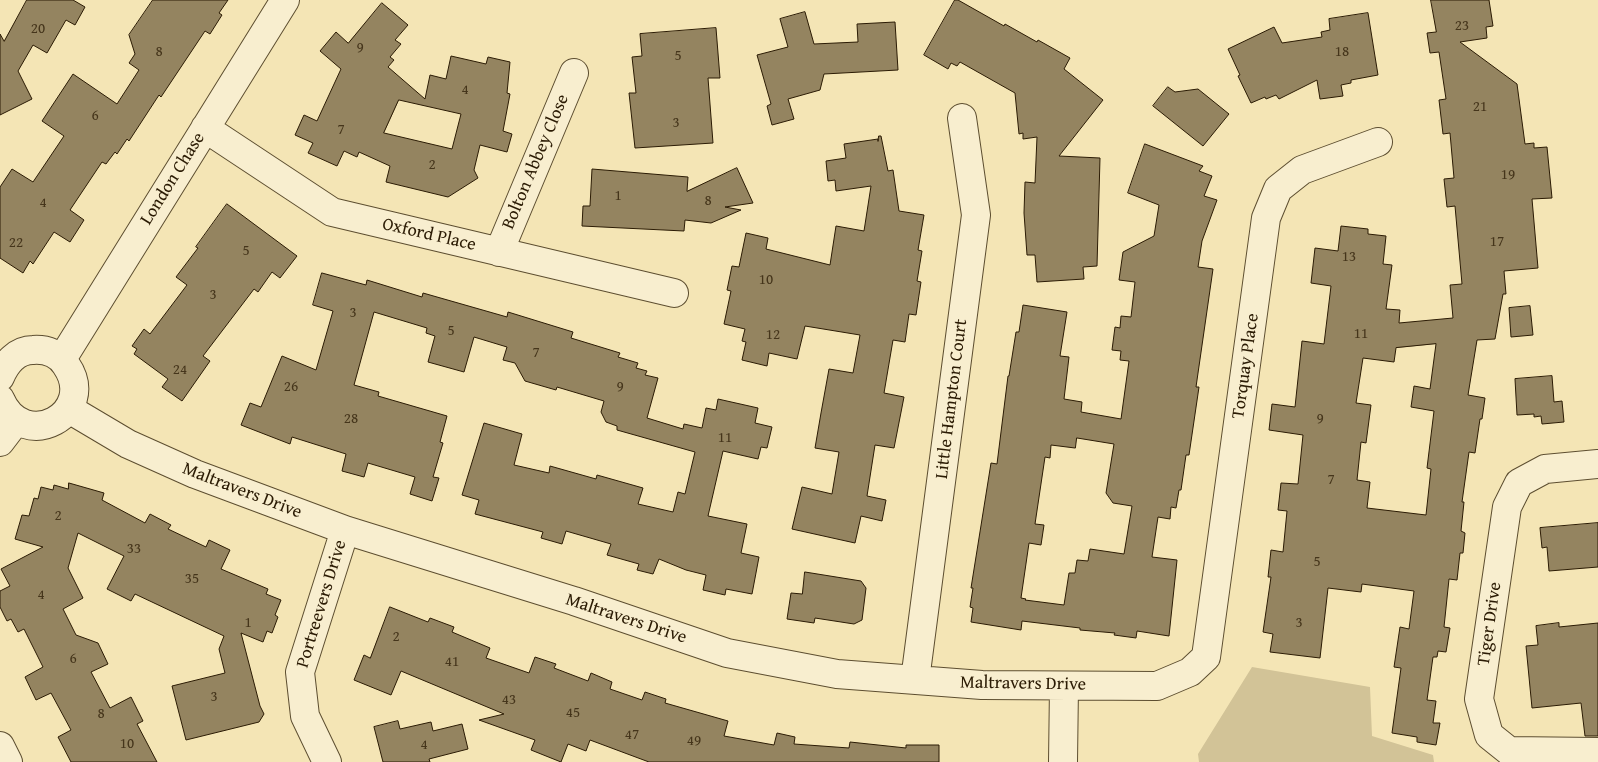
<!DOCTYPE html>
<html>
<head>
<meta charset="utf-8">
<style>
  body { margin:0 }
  canvas { display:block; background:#f4e5b5 }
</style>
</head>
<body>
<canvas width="1598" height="762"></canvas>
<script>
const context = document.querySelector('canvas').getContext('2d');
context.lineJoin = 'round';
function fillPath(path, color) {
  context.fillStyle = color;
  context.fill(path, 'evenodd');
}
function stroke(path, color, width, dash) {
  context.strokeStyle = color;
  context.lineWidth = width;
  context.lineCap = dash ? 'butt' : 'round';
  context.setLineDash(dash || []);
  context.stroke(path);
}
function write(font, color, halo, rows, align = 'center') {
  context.font = font + ' "Gentium Book Plus",serif';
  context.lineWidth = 5;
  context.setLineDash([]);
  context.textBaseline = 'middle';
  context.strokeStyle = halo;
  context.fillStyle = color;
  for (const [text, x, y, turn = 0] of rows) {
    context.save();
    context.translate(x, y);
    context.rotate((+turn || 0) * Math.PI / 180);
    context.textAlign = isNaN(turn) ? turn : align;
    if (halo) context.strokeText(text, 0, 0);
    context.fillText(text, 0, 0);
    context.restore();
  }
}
fillPath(new Path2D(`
  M1252,667L1370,687L1372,736L1433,755L1434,762H1199L1198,754Z`), '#d2c397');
const building = new Path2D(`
  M27,0H73L85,7L75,25L66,20L47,53L33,45L18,71L32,99L0,115V34L4,41Z
  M153,0H228L219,13L222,15L210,34L205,31L161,97L159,95L129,141L127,139L117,154L115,152L106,164L102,162L70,210L84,220L70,242L54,232L33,264L30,261L23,273L0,258V187L12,169L33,182L64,136L42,121L73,74L117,104L139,70L129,63L135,54L129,35Z
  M955,0H958L1004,26L1005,24L1037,42L1038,40L1070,58L1064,69L1103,100L1059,156L1100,158L1097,266L1083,267L1084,279L1037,282L1035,255H1027L1024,213L1025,182L1035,183L1037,137L1023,139V133L1019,134L1015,93L960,62L957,66L951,63L948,69L924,55Z
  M1431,0H1489L1493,26L1486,27L1487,38L1460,42L1517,84L1525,144L1534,143V148L1547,147L1552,198L1532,199L1538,268L1504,271L1506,294H1503L1495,339L1477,340L1468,395L1485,398L1482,419H1480L1475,453L1469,452L1462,502H1464L1461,531L1465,533L1463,553H1460L1457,580L1449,579L1444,627L1450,628L1446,652L1438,651L1437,657H1433L1427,700L1436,701L1433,723H1440L1436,745L1417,742V737L1392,733L1401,668L1394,667L1400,627L1409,629L1414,591L1362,584L1361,592L1328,588L1320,658L1270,652L1273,634L1263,632L1271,577H1268L1271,550L1283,552L1287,511L1278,510L1281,483L1298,484L1303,435L1269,430L1272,404L1295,407L1302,341L1324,344L1331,286L1311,283L1315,248L1338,251L1341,226L1368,229V234L1386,236L1383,264L1392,265L1386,309L1400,310L1399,323L1453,318L1450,285L1462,284L1455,206L1447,207L1444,179L1454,178L1450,133L1443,134L1439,100L1446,99L1439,52L1430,53L1427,33L1436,32ZM1436,344L1430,389L1414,386L1411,407L1434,411L1427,468L1431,469L1426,515L1367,508L1370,482L1357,480L1361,442L1366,443L1371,405L1356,403L1363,358L1394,362L1396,348Z
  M382,3L408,25L395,40L401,44L390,57L394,60L388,67L425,99L430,75L446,79L451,56L486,64L488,57L510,62L507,93L510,94L503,131L512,134L507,152L480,145L474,170L478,178L448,197L386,182L390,166L359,152L357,157L344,151L337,166L308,153L313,143L295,135L304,115L317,121L341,69L320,51L336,32L348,43ZM399,100L461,114L452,149L384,133Z
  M805,12L814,44L858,42L857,24L895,22L898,70L824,74L820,90L788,99L794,119L772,125L767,106L771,104L757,55L788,47L780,19Z
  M1368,13L1378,75L1351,80V83L1341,85L1343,96L1320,99L1317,80L1279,99L1276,95L1266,99L1265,97L1251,103L1238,76L1240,75L1228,49L1274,27L1282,43L1322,37L1321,32L1330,30L1329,19Z
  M716,28L720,78H708L713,143L635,148L629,93H636L632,57L642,56L640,34Z
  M1168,87L1175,92L1198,89L1229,114L1203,146L1153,106Z
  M879,136H881L888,171L893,170L899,211L924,215L918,250L922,251L917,281L921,282L916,315L909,314L905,342L893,340L884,393L904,397L894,448L875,445L867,496L886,500L882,521L861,516L855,543L792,529L802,487L832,494L839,452L815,448L821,413L829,369L853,373L860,335L805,326L797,359L769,353L767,366L742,360L746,342L742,341L745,329L724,324L731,291L727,290L732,266L739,267L746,233L768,238L766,249L830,265L836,226L864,231L871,186L836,191L835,180L828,181L826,161L846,158L844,144L878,139V141Z
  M1145,144L1203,166L1199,171L1212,176L1204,196L1217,200L1202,241L1198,267L1213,269L1196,387H1199L1189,455H1186L1181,490H1179L1176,508L1171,507L1170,519L1158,517L1152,557L1177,560L1169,636L1137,631L1136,638L1114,635L1115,633L1080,630V628L1022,621L1021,630L971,622L973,608L970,607L973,588H971L991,463L997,464L1008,376H1009L1016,332H1019L1023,305L1067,312L1060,356L1069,357L1064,399L1082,402L1081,412L1121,419L1129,361L1120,360L1121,351L1112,350L1115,327L1120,328L1121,316L1131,317L1135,282L1119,280L1123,252L1154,236L1159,205L1128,193ZM1077,438L1114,444L1106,493L1113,503L1132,506L1124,554L1090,549L1088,561L1077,560L1075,573H1069L1064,605L1025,600L1026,599L1021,598L1029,543L1041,545L1044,525L1035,524L1045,457L1050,458L1051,445L1075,448Z
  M737,168L753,203L725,207L741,210L711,223L685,220L684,231L582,226L583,206H590L592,169L688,177L687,191Z
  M227,204L297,256L280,278L272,272L258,292L254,289L203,356L210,361L182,401L162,387L168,379L134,354L137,349L132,346L144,329L150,334L187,285L176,277L198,248L196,247Z
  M322,273L366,285L367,280L422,297L423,293L507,317L508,312L573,332L571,338L620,353L618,357L638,363L636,368L647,371L645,375L658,378L647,418L683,429L684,424L702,428L706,408L716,410L718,399L758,408L755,423L772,427L767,448L761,447L758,459L723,451L708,516L747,524L741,553L759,557L752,594L726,589L725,595L703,590L706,575L686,570L659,559L653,574L637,570L639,564L607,555L611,544L566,531L562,544L541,538L543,532L475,514L479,500L462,495L484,423L522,434L514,465L549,473L550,466L596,479L597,475L643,488L638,504L673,512L678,492L685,494L695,452L617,430V426L606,422L601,412L604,401L557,387L556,390L525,381L515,363L503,360L507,347L474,337L464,372L428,362L435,336L426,333L427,328L374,312L354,385L379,392L378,396L447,416L440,442L443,443L433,477L439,478L432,501L410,494L415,477L368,463L364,477L342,471L346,454L292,437L290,444L241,425L250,403L261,407L282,356L316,370L333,311L313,305Z
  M1530,306L1533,335L1511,337L1509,308Z
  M1552,376L1554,402L1562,401L1564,422L1542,424L1541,416L1534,417V414L1517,415L1515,379Z
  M69,483L104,493L102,500L145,523L150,514L171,525L168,529L206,547L209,540L230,550L221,569L268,589L266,594L281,600L275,615L278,617L272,633L267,631L263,642L241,633L260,706L264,714L259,722L186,740L172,686L225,673L219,649L224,636L135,594L131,601L107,589L124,556L78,533L68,568L83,598L63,609L76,635L98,643L108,664L91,672L110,708L131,697L143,721L137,724L157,762H71L58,737L71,730L51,693L36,700L25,677L43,667L24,629L18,632L11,619L7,621L0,607V591L10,586L1,569L43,547L15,539L22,515L29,516L34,498L38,499L41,487L53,490L54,485L68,489Z
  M1598,523V567L1549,571L1547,547L1542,548L1540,528Z
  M805,572L861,581L866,588L862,620L854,624L815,618L814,623L787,619L791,593L802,594Z
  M390,607L428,622L430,618L454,627L452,632L490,648L486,658L529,673L535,657L556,664L554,668L588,681L591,673L612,682L610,689L642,700L645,692L666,699L665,703L728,721L724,736L774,745L777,733L795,737L794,744L849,748L850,742L906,748V745H939V762H649L590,740L586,751L568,744L561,762L531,750L535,740L479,720L504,714L401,671L391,695L354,680L364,655L370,658Z
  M1559,623V627L1598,623V736H1585L1581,703L1532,708L1526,646L1538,645L1536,626Z
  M398,721L400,729L431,722L433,731L462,724L468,749L429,759L430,762H383L374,727Z`);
fillPath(building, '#948460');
stroke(building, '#2b1b04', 1);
const minor = new Path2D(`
  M205,128L332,212L674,293
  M499,252L574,73
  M62,359L285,0
  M0,377C6,363 17,350 33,350C47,349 59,354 66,365C99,413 24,455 0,399
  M69,409L128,444L195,474L345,530L574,601L727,653L837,674L982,685L1157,686L1190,672L1206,657L1266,218L1278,189L1302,170L1378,142
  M0,442L16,421
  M1598,464L1545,469L1519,483L1507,507L1479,699L1489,735L1509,751L1598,752
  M915,680L976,215L962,118
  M0,746L8,762
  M327,762L305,716L300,672L345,530
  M1063,762L1064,686`);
stroke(minor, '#5d4e30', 30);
stroke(minor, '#f8eecf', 28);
write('15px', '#45351b', null, [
  ["23",1462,26],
  ["20",38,29],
  ["9",360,48],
  ["8",159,52],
  ["18",1342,52],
  ["5",678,56],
  ["4",465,90],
  ["21",1480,107],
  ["6",95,116],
  ["3",676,123],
  ["7",341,130],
  ["2",432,165],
  ["19",1508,175],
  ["1",618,196],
  ["8",708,201],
  ["4",43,203],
  ["17",1497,242],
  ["22",16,243],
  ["5",246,251],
  ["13",1349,257],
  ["10",766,280],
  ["3",213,295],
  ["3",353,313],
  ["5",451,331],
  ["11",1361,334],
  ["12",773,335],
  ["7",536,353],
  ["24",180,370],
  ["26",291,387],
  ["9",620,387],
  ["28",351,419],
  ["9",1320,419],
  ["11",725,438],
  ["7",1331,480],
  ["2",58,516],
  ["33",134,549],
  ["5",1317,562],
  ["35",192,579],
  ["4",41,595],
  ["1",248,623],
  ["3",1299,623],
  ["2",396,637],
  ["6",73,659],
  ["41",452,662],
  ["3",214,697],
  ["43",509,700],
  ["45",573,713],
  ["8",101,714],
  ["47",632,735],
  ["49",694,741],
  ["10",127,744],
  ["4",424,745]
]);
write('18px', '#2b1b04', '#f8eecf', [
  ["Bolton Abbey Close",536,162,-67],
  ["London Chase",173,179,-58],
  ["Oxford Place",429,235,13],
  ["Torquay Place",1246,366,-82],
  ["Little Hampton Court",952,399,-83],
  ["Maltravers Drive",242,491,21],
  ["Portreevers Drive",322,604,-73],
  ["Maltravers Drive",626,619,18],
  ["Tiger Drive",1490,624,-82],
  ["Maltravers Drive",1023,684,1]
]);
</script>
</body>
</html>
